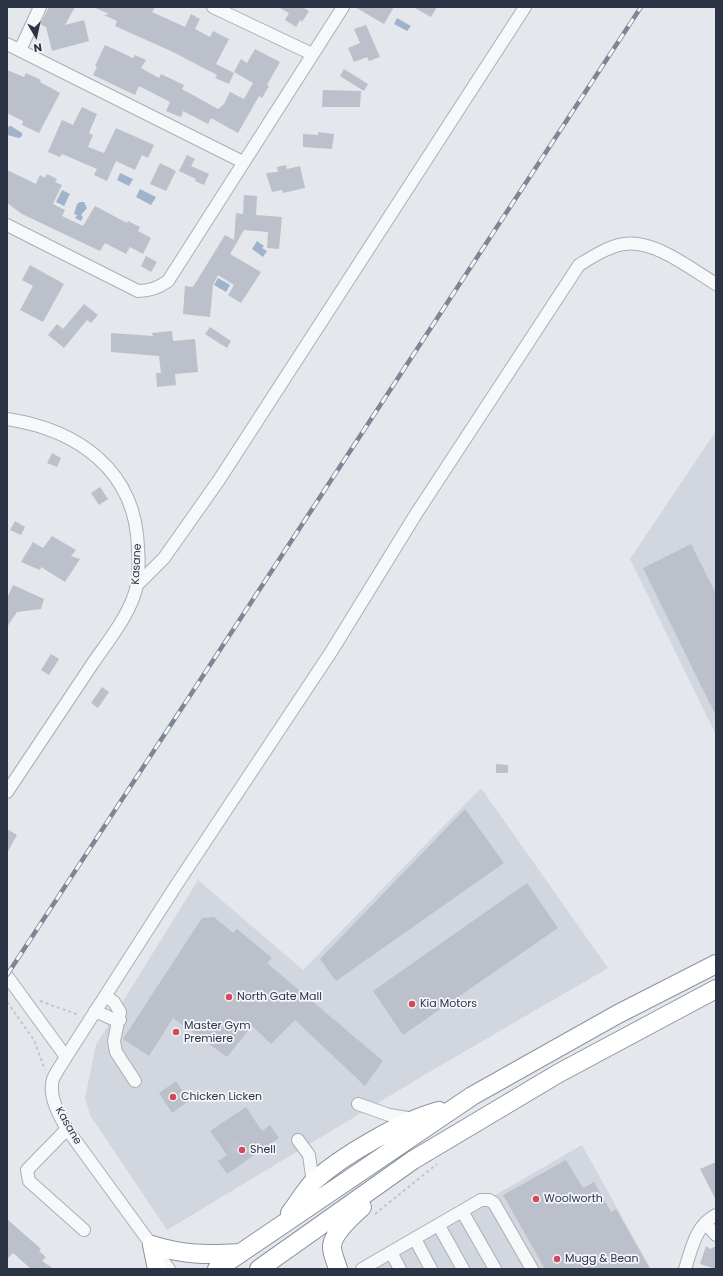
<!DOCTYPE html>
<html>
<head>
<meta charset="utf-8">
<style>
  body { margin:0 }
  #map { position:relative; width:723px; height:1276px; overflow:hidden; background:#e4e7ec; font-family:Poppins,sans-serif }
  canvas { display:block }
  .frame { position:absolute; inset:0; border:8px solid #2b3445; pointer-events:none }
  .north { position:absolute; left:16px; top:16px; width:40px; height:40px; -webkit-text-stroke:3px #f4f6f9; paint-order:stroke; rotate:171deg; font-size:11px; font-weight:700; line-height:16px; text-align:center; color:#2b3445 }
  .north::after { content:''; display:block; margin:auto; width:14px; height:18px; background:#2b3445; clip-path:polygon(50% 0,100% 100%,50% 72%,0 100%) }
</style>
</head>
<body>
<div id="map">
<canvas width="723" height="1276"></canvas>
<div class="frame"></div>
<div class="north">N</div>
</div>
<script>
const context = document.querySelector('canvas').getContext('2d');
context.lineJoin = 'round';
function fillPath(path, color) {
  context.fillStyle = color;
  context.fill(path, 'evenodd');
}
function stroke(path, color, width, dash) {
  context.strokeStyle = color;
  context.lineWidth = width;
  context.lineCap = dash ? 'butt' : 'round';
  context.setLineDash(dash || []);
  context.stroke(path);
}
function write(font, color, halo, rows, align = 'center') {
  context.font = font + ' Poppins,sans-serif';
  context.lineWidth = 3.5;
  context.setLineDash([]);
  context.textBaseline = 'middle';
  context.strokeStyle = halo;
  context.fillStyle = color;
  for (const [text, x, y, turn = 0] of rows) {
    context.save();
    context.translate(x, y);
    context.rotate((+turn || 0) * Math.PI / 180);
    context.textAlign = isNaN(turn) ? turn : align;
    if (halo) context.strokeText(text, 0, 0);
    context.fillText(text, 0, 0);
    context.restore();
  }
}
fillPath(new Path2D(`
  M716,431V735L630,559Z
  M481,788L608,968L426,1074L167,1230L90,1115L85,1098L96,1045L198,880L303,970Z
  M582,1145L651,1269H367Z`), '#d2d6de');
fillPath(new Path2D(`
  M397,18L411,26L407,31L394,24Z
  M11,126L22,133V136L19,138L7,135V127Z
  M120,173L133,179L129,186L117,180Z
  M140,189L156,197L151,205L136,197Z
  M62,190L70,194L64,206L56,202Z
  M80,202H84L87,208L81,215L83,217L81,221L75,218L77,215L74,214L77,204Z
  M257,241L264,246L262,248L267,251L263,257L252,249Z
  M218,278L230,285L226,292L214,285Z`), '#9fb4cc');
fillPath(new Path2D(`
  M49,7H75L65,25L84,20L89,41L52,51L46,27L40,24Z
  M93,7H155L152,12L185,27L191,14L200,19L195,29L210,37L213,31L229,39L216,64L234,73L229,84L215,78L217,75L173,52L115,26L117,21L104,15L109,14Z
  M278,7H302L309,11L302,22L300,20L296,27L285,20L289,13Z
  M355,7H394L384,24Z
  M413,7H437L431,17Z
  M366,25L380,57L369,61L367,57L354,62L348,48L360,43L354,29Z
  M105,45L133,58L135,55L146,60L141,68L159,78L161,74L184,85L182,89L218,109L224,104L230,92L244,99L253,83L234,72L241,59L247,63L255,49L280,62L267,85L269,86L262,98L259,96L238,133L211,118L208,124L183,111L181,117L166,111L170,102L139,86L135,95L93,75L97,67L95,66Z
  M344,69L368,84L364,91L340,76Z
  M7,70L24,77L26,73L41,80L40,82L60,93L39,133L22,125L23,121L7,113Z
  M323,90L361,91L360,107H322Z
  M82,107L97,114L89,133L93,135L88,147L104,153L116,128L154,145L148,158L142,155L135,170L116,161L107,181L94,175L97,169L62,154L60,157L48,152L62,120L73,125Z
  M318,132L334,134L332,149L303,147V134L318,135Z
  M187,155L195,159L191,166L209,174L204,185L195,181L196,179L179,171Z
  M160,163L176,171L166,191L150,184Z
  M286,165L287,169L300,166L305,188L283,193L282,190L272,192L266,173L278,172L277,167Z
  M7,170L36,184L40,175L45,178L47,174L57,179L55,182L62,185L53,204L65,210L62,216L83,226L95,206L127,223L128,221L140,227L138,231L151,238L143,254L130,247L126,254L105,243L100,251L22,214L7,203Z
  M244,195L257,196L256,215L282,217L279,249L267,248L268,232L244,230L230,254L261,272L241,303L228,295L234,285L218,275L213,285L210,317L183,314L185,286L193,287L225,235L234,240L236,213L243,214Z
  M146,256L157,262L151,272L141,266Z
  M30,265L64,284L43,322L20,310L33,286L22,280Z
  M84,304L98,315L91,323L87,320L64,348L48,335L57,324L63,329Z
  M210,327L231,341L227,348L205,334Z
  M172,331L173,341L195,339L198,372L175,374L176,385L157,387L156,373H161L159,356L111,352V333L153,336L152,333Z
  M52,453L61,458L57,467L47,463Z
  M100,487L108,499L99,505L91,493Z
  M15,521L25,527L21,535L10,530Z
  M52,536L76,550L71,556L80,559L65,582L41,567L40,570L21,562L33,542L43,548Z
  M691,544L716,594V716L643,568Z
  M13,585L44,599L41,609L17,612L7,627V598Z
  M51,654L59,659L49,675L41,670Z
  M102,687L109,692L98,708L91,703Z
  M496,764L508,765V773H496Z
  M465,809L504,863L336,981L320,959Z
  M7,829L17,835L7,853Z
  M527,883L558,928L403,1035L373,991Z
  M214,917L233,933L237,929L272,958L267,963L383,1061L365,1086L295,1020L271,1044L252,1026L227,1057L173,1018L149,1056L123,1039L202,918Z
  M176,1081L189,1101L172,1113L159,1093Z
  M246,1107L262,1131L270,1125L279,1138L227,1174L218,1161L227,1155L210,1131Z
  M566,1160L583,1188L594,1182L611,1212L616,1209L650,1269H545L503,1195Z
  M716,1162V1200L700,1169Z
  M7,1219L41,1249L39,1251L46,1257L42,1261L54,1269H31L13,1253L7,1259Z
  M706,1246L710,1249L716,1246V1269L700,1264Z`), '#bbc0ca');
stroke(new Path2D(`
  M230,1150L245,1139`), '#bfc3cb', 12, [12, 6]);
const minor = new Path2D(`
  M213,7L312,54
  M7,44L243,162
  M20,50L40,7
  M7,225L138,291C150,291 158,288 168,281L343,7
  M7,419C79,430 136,471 138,548C139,560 139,573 137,585C131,614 107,642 91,666C63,708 35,750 7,792
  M137,585L164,558L219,480L525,7
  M7,976L66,1057C62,1064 56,1072 53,1079C48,1096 59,1115 67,1129L169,1269
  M105,996L114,1002L120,1012L114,1041L116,1052L135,1081
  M95,1011L113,1019L120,1020
  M66,1057L177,884L331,652L416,514L579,265C592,257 609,246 624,244C654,239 691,269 716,284
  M358,1104L389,1115L414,1119
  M67,1129L27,1170L29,1181L84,1230
  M298,1140L309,1155L313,1183
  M462,1211L495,1269
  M705,1223L716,1235
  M439,1226L463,1269
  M415,1239L431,1269
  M391,1252L400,1269
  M362,1269L481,1200H489L494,1203L532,1269
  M685,1269C692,1248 695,1226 716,1215`);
const highway = new Path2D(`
  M290,1213C298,1203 305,1190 314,1181C343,1155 402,1121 439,1111
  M152,1245C183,1255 207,1255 239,1253
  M152,1245L157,1269
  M217,1269L472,1096L618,1014L716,964
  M259,1269L413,1160L559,1073L716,989
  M338,1269C336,1262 332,1254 332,1247C332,1234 353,1215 362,1207`);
stroke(minor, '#a9aeb7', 14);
stroke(highway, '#8b94a3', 20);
stroke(new Path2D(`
  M40,1001L79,1015
  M7,1002L34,1040L45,1070
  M375,1214L437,1164`), '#c2c5cb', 2, [3, 3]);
stroke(minor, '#f7f8fa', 12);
stroke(highway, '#fff', 18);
const rail = new Path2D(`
  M7,975L641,7`);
stroke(rail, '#7d8696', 4.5);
stroke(rail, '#f4f6f9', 3, [9]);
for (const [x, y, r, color] of [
  [229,997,4,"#d1495b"],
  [412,1004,4,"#d1495b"],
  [176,1032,4,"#d1495b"],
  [173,1097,4,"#d1495b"],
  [242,1150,4,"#d1495b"],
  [536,1199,4,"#d1495b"],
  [557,1259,4,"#d1495b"]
]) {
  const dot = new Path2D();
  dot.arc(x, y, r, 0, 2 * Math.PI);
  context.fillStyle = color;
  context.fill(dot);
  stroke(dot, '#f4f6f9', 1.5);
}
write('11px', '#2b3445', '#f4f6f9', [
  ["Kasane",137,564,-87],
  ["Kasane",68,1126,60]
]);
write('11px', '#2b3445', '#f4f6f9', [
  ["North Gate Mall",237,997],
  ["Kia Motors",420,1004],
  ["Master Gym",184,1026],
  ["Premiere",184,1039],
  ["Chicken Licken",181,1097],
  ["Shell",250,1150],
  ["Woolworth",544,1199],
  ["Mugg & Bean",565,1259]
], 'left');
</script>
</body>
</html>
